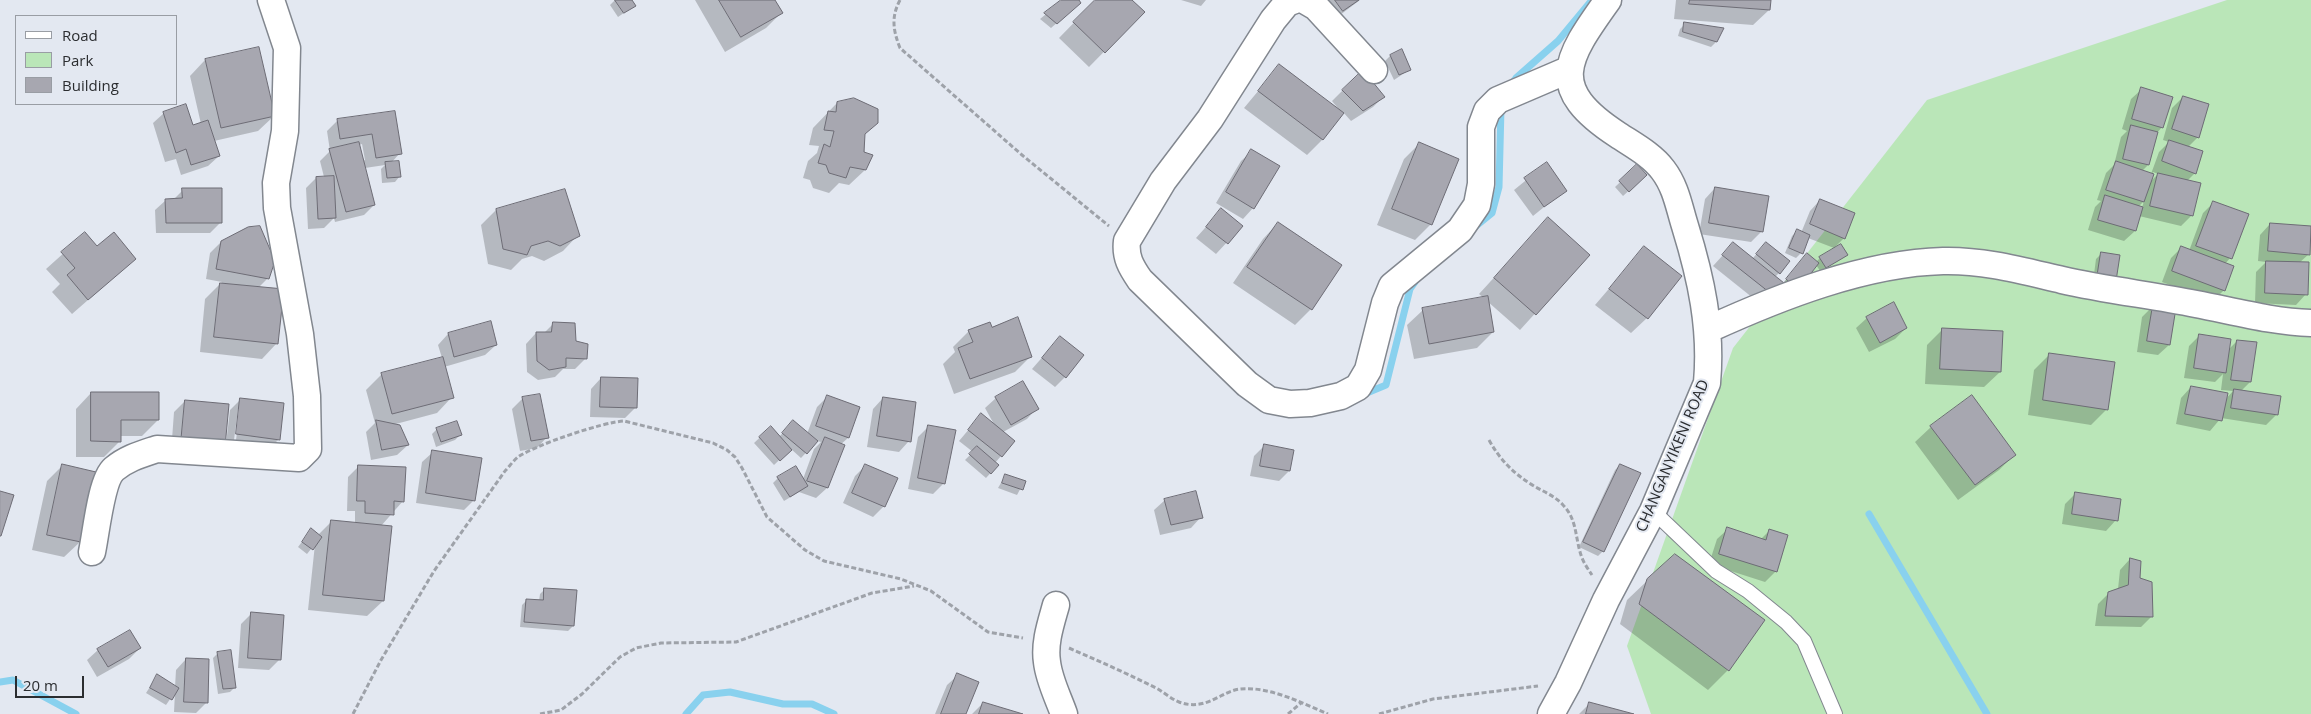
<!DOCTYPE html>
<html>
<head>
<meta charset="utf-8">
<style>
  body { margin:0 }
  #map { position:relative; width:2311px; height:714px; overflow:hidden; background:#e3e8f1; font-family:"Open Sans",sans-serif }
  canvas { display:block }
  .legend { position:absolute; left:15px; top:15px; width:162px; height:90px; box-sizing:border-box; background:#e3e8f1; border:1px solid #999da4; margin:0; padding:6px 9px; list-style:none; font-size:15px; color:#2b2d30 }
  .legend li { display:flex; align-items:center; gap:10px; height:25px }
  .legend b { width:25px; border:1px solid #999da4 }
  .scale { position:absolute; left:15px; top:676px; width:69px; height:22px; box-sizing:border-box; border:2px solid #2b2d30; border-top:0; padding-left:6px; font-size:15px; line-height:18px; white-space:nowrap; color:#2b2d30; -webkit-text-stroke:4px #e3e8f1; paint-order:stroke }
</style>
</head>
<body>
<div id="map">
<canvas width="2311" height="714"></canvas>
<ul class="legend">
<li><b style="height:6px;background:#fff"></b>Road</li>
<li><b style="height:14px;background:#bae6b8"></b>Park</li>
<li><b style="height:14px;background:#a7a7b0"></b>Building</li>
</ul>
<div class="scale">20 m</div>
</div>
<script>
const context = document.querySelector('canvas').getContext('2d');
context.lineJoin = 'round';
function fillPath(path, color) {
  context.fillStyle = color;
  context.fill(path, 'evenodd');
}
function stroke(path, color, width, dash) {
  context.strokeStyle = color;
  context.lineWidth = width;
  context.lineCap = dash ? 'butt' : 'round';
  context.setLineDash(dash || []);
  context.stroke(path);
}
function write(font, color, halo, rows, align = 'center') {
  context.font = font + ' "Open Sans",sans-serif';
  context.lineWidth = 4;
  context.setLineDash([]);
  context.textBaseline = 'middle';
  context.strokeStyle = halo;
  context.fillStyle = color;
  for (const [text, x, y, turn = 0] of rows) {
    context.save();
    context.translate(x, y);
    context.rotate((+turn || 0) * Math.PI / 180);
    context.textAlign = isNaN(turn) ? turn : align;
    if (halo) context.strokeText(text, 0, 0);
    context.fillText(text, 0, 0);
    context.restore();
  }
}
fillPath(new Path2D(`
  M2227,0H2311V714H1651L1627,646L1733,348L1927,100Z`), '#bae6b8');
fillPath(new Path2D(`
  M615,0H631L634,6L618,17L610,5Z
  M695,0H774L781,13L766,28L725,52Z
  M1063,0H1077L1074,8L1051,28L1040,19Z
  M1096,0H1131L1143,12L1089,67L1059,38Z
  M1181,0H1206L1201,6Z
  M1317,0H1360L1332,21Z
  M1676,0H1770L1769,10L1753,25L1674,19Z
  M1685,24L1716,42L1711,47L1678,36L1680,29Z
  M1390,56L1409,70L1394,80L1385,61Z
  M205,60L274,116L258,131L214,141L219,156L208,166L181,175L176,159L165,162L153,123L164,113L192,127L201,124L190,76Z
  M1279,66L1341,112L1332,101L1343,90L1383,97L1373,107L1351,121L1343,112L1322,140L1307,155L1244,108Z
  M2142,89L2162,127L2157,133L2148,165L2142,171L2151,174L2159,152L2169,142L2163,140L2172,108L2183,97L2198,137L2188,147L2195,173L2187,181L2192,215L2181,226L2139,216L2135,231L2124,241L2088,230L2095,207L2101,201L2097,200L2106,173L2114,165L2121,137L2127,131L2122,129L2131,99ZM2153,172L2158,174L2149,183ZM2144,201L2142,208L2138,207Z
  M837,103L876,123L864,135L865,170L849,185L839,183L829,193L813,188L810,180L803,178L808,161L817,153L819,146L809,145L813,128Z
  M394,112L400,153L391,163L400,176L395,182L382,183L381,169L385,165L365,168L374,205L364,215L335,222L334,218L324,228L308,229L306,188L316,178L324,177L320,161L330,151L327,131L338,120ZM362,144L365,160L363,161L359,145Z
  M1419,144L1431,224L1415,240L1377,225L1404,159Z
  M1252,151L1253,208L1243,219L1216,203L1241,161Z
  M1546,164L1565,190L1533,216L1514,190Z
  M1637,166L1646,175L1623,196L1615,187Z
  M1715,188L1762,231L1751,242L1699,234L1705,199Z
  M183,190L221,222L210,233H156L155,210L166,200H173Z
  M1820,200L1844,238L1834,248L1808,238L1801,253L1796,258L1785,253L1792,236L1797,231L1801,233L1810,211Z
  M2214,202L2247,215L2230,258L2225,264L2224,290L2213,301L2162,282L2171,258L2181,248L2189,251L2203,213Z
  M496,210L578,235L563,251L544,261L532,256L522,259L511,270L488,264L481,225Z
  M1221,210L1241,227L1216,254L1196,238Z
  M1278,223L1341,266L1311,309L1295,325L1233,283L1263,239Z
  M2270,224L2309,254L2299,263L2306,294L2296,305L2255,303L2256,272L2266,262L2258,261L2260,235Z
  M85,234L97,248L135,259L72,314L52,292L60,284L46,269Z
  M1533,235L1588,255L1520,330L1487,301L1493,332L1477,348L1414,359L1407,325L1423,310L1484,298L1479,294Z
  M221,242L268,278L258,288L277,343L262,359L200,352L205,299L222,282L206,279L210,253Z
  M1733,244L1752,259L1761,249L1779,273L1775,277L1783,283L1802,260L1816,262L1820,258L1846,254L1821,272L1816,265L1763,306L1713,266Z
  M1644,248L1647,318L1631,333L1595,305Z
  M2101,254L2118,256L2093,282L2096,259Z
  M2153,306L2169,345L2158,355L2137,352L2142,317Z
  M1867,318L1906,328L1895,339L1869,352L1856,328Z
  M490,323L496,345L485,355L444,367L452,397L437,413L392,425L408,445L397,455L371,460L366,432L375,423L366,390L382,374L442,358L438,345L448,334Z
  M554,323L575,342L585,359L575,369H563L555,377L538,380L527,372L526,344L536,333H544Z
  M991,328L1031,356L1015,372L954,394L943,364L955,352L953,347L969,331Z
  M1943,329L2000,372L1984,387L1925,384L1927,345Z
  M2199,336L2228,350L2237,341L2250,382L2240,392L2277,414L2266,425L2221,418L2210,431L2176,424L2181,398L2191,387L2225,400L2233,391L2221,390L2223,374L2215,382L2184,378L2189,346Z
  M1060,337L1065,377L1055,387L1032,369Z
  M2050,354L2107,409L2091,425L2028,415L2034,370Z
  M601,378L636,407L625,418L590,417L591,389Z
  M91,393L158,420L142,436H119L120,441L104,457H76V409Z
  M828,396L859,408L848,438L840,445L843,446L827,488L816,498L799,492L784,501L773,483L778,478L803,479L814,449L821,442L817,441L801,458L791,449L774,465L754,443L770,428L779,437L788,427L807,434L817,407Z
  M523,398L547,437L537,448L520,451L512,409Z
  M883,398L909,441L899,452L867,447L873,409Z
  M996,398L1037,408L1027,419L1003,432L1001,456L995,463L998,465L986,478L965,460L973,452L959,441L981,415L995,426L985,408Z
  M241,399L279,439L268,450L226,444L230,410ZM238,409H240L236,440H234Z
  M185,401L223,446L171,453L174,412Z
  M929,426L944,483L933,494L908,489L918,437Z
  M1931,427L2014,455L1999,470L1958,500L1915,442Z
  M437,429L460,435L455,440L436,447L432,434Z
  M1264,446L1289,471L1279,481L1250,476L1254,456Z
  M433,452L474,500L464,510L416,503L422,462Z
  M866,465L884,506L873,517L843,503L855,476Z
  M1620,465L1603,551L1598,556L1579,547L1615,470Z
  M62,466L80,542L64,557L32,550L47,481Z
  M359,466L403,501L381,526L383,601L367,616L308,610L315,544L307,554L298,547L311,530L318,535L332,521L355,523V511H347L348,477Z
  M1005,476L1024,482L1017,495L998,488Z
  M2075,494L2116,520L2106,531L2062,524L2065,504Z
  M1165,500L1201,517L1191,528L1160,535L1154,510Z
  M1728,529L1761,539L1770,530L1776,571L1765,582L1709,564L1717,539Z
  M2130,559L2151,617L2141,627L2095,626L2098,604L2109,593L2118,589L2120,570Z
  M1648,580L1728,670L1708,690L1620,624L1627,600Z
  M545,589L573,626L568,631L520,627L522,605L527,600L539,601L540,594Z
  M251,614L280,659L269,670L238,668L241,624Z
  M140,648L129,659L97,677L87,660L98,650Z
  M218,653L235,687L230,692L218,694L213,658Z
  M186,659L207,702L196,713L174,712L175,692L166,705L146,693L157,676L175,687L176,670Z
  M958,675L965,714H935L947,685Z
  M983,703L1018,714H972Z
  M1590,703L1629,714H1579Z`), '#0003');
stroke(new Path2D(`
  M1511,85L1516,78L1558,41L1592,0
  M1476,226L1492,213L1499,187L1501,108
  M1362,395L1386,385L1410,289L1415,282
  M1869,514L1987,714
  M0,682L13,680L76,714
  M686,714L703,695L730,692L783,704H812L834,714`), '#89d1ee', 7);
const building = new Path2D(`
  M615,0H632L636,6L624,13Z
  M719,0H775L783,13L741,37Z
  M1061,0H1079L1081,3L1057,24L1044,13Z
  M1095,0H1132L1145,12L1105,53L1073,22Z
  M1335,0H1359L1343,11Z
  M1690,0H1771L1770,10L1689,4Z
  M1684,22L1724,28L1717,42L1683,32Z
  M259,47L275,116L221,128L205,59Z
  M1402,49L1411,70L1399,75L1390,55Z
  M1279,64L1344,113L1323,140L1258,91Z
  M1363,70L1385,97L1363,111L1342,90Z
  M2141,87L2173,97L2163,128L2132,119Z
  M2183,96L2209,104L2199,138L2172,129Z
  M854,98L878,109V123L865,134L864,152L873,155L866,170L850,167L846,178L829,173L826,165L818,163L824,144L830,147L834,131L824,130L828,111L836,112L837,102Z
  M186,104L193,125L208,120L220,156L191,165L186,149L176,153L163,112Z
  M395,111L402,154L376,158L372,134L340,139L337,119Z
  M2131,125L2158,132L2149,165L2123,159Z
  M2169,140L2203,151L2196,174L2162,161Z
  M359,142L375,205L346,212L329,149Z
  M1419,142L1459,159L1432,225L1392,209Z
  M1251,149L1280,166L1254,209L1226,192Z
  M399,161L401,177L387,178L385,162Z
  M2116,161L2154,174L2144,202L2106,190Z
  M1547,162L1567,191L1544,207L1524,178Z
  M1637,164L1647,175L1629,192L1619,181Z
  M2158,173L2201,183L2193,216L2150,206Z
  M334,176L336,218L318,219L316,177Z
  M1715,187L1769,196L1763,232L1709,223Z
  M182,188H222V223H166L165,199L182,198Z
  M565,189L580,236L560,246L548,241L531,246L527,255L503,249L496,209Z
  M2105,195L2143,207L2136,231L2098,220Z
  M1820,199L1855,213L1845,239L1810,224Z
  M2213,201L2249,214L2232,259L2196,246Z
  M1221,208L1243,226L1228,244L1206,227Z
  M1548,217L1590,255L1536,315L1494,278Z
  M1278,222L1342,265L1312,310L1247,267Z
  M2270,223L2311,226L2310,255L2268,251Z
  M260,226L275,261L269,279L216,269L221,241L248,227Z
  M1797,229L1810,235L1803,254L1789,248Z
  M85,232L97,246L114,232L136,259L88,300L67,275L75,268L61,252Z
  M1733,242L1784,283L1774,296L1722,255Z
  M1766,242L1790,261L1780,274L1756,254Z
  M1841,244L1848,255L1826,268L1819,257Z
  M1644,246L1682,276L1648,319L1609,289Z
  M2181,246L2234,266L2225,291L2172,271Z
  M2101,252L2120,255L2116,281L2097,278Z
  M1807,253L1819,263L1798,290L1786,279Z
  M2266,261L2309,262L2308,295L2265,293Z
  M220,283L284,289L278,344L214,337Z
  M1488,296L1494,332L1429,344L1422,308Z
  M1894,302L1907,328L1880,343L1866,317Z
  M2153,305L2176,308L2170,345L2147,341Z
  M1018,317L1032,357L970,379L958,348L973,342L968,330L990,322L992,327Z
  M491,321L497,345L454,357L448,333Z
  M553,322L575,323L576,341L588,344L587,359L566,358V367L549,370L537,361L536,332H551Z
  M1942,328L2003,331L2001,372L1940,369Z
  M2199,334L2231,339L2226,373L2194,368Z
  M1060,336L1084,355L1066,378L1042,358Z
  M2237,340L2257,342L2251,382L2231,380Z
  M2049,353L2115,362L2108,410L2043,400Z
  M443,357L454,398L392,414L381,373Z
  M601,377L638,378L637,408L600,407Z
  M1023,381L1039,409L1011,425L995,397Z
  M2191,386L2228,393L2222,421L2185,414Z
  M2234,389L2281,396L2278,415L2231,408Z
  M91,392H159V420H121V442L91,441Z
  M540,394L549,438L531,441L522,397Z
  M827,395L860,407L849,438L816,426Z
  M1972,395L2016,455L1975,485L1930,426Z
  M883,397L916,402L911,442L877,436Z
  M240,398L284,403L280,440L236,434Z
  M185,400L229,404L225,447L181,443Z
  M981,413L1015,441L1002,457L968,430Z
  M376,420L400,425L409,445L382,450Z
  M793,420L818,441L807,454L782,433Z
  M457,421L462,435L441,442L436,428Z
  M928,425L956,430L945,484L918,478Z
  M771,426L792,450L780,461L759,437Z
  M825,437L845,445L828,488L807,481Z
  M1264,444L1294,450L1290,471L1260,466Z
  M977,446L999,465L991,474L969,454Z
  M432,450L482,458L475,501L426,493Z
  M62,464L96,472L81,542L47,535Z
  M865,464L898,478L885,507L852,493Z
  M1620,464L1641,473L1604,552L1583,542Z
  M358,465L406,467L404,502L394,501V515L365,513V501H357Z
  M796,466L808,486L790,497L777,477Z
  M1005,474L1026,481L1023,490L1002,483Z
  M0,491L14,495L1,536H0Z
  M1196,491L1203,518L1171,525L1164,499Z
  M2075,492L2121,499L2118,521L2072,514Z
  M331,520L392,526L384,601L323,595Z
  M1727,527L1766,540L1769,529L1788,535L1777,572L1719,554Z
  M311,528L322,537L313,550L302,542Z
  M1675,554L1765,620L1729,671L1639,604L1647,579Z
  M2130,558L2141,561L2140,578L2152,582L2153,617L2105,616L2108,592L2128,585Z
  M544,588L577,590L574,626L524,622L526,599L543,600Z
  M251,612L284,615L281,660L248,658Z
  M130,630L141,648L108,667L97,649Z
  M231,650L236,688L223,689L217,652Z
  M186,658L209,659L208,703L184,702Z
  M957,673L979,682L966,714H941Z
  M157,674L179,688L172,700L150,688Z
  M983,702L1023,714H979Z
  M1589,702L1634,714H1586Z`);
fillPath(building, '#a7a7b0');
stroke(building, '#6d6c75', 1);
const lane = new Path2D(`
  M1653,511L1716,571L1748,591L1786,622L1804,641L1835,714`);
const street = new Path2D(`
  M1295,0L1287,3L1273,20L1210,119L1163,181L1127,241C1125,257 1131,267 1140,280L1247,384L1269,400L1290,404L1310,403L1341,396L1358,387L1368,370L1385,303L1392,286L1460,230L1477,205L1481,184V127L1487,111L1498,100L1568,70
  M1304,0L1316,7L1374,70
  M1709,329C1779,297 1865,263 1943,261C1984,260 2023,271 2062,280C2106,290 2151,295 2196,304C2233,311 2273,322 2311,323
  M92,552C96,534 101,480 114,469C127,458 142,454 157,449L299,458L308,449L307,396L300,334L277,208L276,183L285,131L287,48L271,0
  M1056,605C1051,623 1044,643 1047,662C1049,680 1058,697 1064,714
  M1551,714L1568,683L1606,600L1653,511L1707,383C1712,328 1701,278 1685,226C1679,207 1676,187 1663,170C1652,155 1633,145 1618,135C1546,88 1565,60 1608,0`);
stroke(lane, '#82878f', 16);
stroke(street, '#82878f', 29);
stroke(new Path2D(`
  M900,0C891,17 893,30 900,48L1022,155L1109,226
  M1489,440C1500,460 1514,474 1534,486C1544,492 1555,496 1563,505C1577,519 1575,537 1581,555C1583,562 1588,569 1592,575
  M1069,648C1099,661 1128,674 1156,688C1164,692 1171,699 1179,702C1206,712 1221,691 1240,689C1269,686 1302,703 1328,714
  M353,714L381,660L434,571L505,471C509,467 513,461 518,457C535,445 603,422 624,421L713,443L727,450L735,457L742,468L767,517L805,550L824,561L901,579L931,591L988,632L1023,638
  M540,714L561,710L582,694L620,657L636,648L661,643L736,642L872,593L914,586
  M1288,714L1301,703
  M1379,714L1433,699L1538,686`), '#9ea2a9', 3, [5, 2.5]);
stroke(lane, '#fff', 14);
stroke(street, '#fff', 26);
write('15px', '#2b2d30', '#e3e8f1', [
  ["CHANGANYIKENI ROAD",1673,456,-67]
]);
</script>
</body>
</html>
